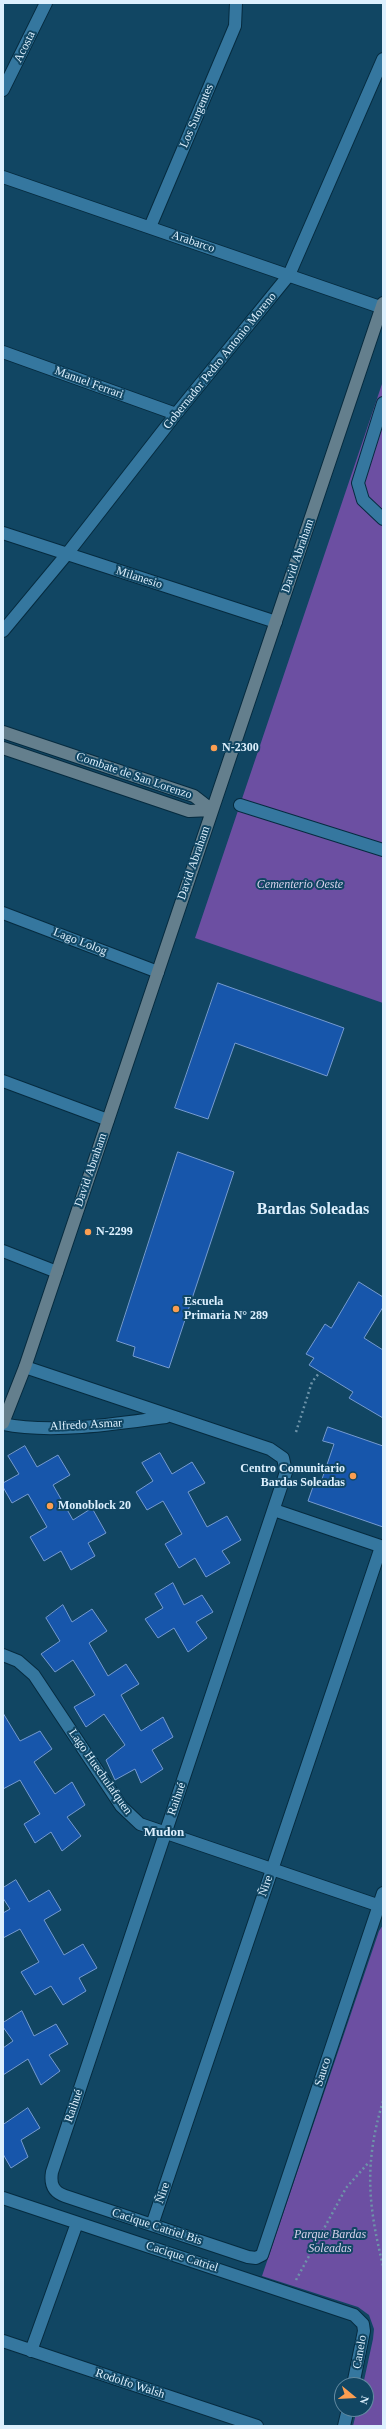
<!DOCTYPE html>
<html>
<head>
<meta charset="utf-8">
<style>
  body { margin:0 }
  #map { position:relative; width:386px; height:2429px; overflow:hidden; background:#114663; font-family:Georgia,serif }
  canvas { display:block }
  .frame { position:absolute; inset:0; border:4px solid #ddf0fe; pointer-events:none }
  .north { position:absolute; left:334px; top:2377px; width:40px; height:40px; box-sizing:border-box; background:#114663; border:1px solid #638aa1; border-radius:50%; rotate:108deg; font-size:11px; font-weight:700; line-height:16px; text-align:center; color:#ddf0fe }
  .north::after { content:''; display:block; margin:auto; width:14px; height:18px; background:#fb9e51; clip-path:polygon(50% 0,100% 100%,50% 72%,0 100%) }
</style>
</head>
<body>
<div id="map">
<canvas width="386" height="2429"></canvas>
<div class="frame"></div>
<div class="north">N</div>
</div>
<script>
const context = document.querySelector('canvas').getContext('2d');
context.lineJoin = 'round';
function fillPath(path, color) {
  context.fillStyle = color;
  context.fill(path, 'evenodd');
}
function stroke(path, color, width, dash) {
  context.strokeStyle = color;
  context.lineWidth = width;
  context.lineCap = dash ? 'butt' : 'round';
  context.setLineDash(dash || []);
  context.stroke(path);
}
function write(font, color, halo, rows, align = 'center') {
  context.font = font + ' Georgia,serif';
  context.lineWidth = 4;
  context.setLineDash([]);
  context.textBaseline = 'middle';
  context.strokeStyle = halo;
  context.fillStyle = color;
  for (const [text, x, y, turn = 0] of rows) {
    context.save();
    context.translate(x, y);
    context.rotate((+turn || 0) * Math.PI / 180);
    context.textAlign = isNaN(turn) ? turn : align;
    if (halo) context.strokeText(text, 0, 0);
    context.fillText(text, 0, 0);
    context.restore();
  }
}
fillPath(new Path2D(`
  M383,381V1003L195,938Z
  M383,1925V2426H353L357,2409H366V2385H363L373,2339L374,2329L369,2315L358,2307L262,2276L379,1931Z`), '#6c4fa2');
const building = new Path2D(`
  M218,983L344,1028L327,1076L235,1043L208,1119L175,1108Z
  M178,1152L234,1172L169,1368L133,1356L135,1347L117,1341Z
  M359,1282L383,1297V1307L364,1338L383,1350V1418L349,1398L353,1392L309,1365L314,1358L306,1354L325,1324L331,1328Z
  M328,1427L383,1446V1527L308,1501L315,1481L321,1482L334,1444L323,1441Z
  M25,1446L37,1467L58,1455L70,1475L53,1485L73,1520L92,1508L106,1533L88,1543L95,1556L71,1570L61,1551L44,1561L30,1537L47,1527L28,1494L12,1503L3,1487V1483L19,1474L8,1456Z
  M160,1453L172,1474L192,1462L205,1483L188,1492L207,1527L227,1516L241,1540L222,1551L230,1563L206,1577L195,1558L179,1568L165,1544L182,1534L163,1501L147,1510L136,1492L153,1481L142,1463Z
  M173,1583L184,1605L202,1595L213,1612L196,1622L207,1638L188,1652L174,1628L158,1638L145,1619L163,1608L155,1594Z
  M63,1605L72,1622L92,1609L107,1631L89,1643L108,1676L126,1664L139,1684L121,1695L141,1731L163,1717L173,1737L152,1750L163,1769L141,1783L135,1769L115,1780L106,1760L125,1745L104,1714L86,1727L74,1707L95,1695L73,1660L55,1672L41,1654L60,1641L46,1618Z
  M3,1713L20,1741L40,1731L52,1749L34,1762L55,1794L72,1782L85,1805L67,1817L81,1836L62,1851L51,1832L35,1843L24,1824L40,1814L20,1780L3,1789Z
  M16,1880L29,1902L49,1890L61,1910L44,1920L64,1955L83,1944L97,1968L79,1978L86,1991L63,2005L51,1986L35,1995L21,1972L39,1962L20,1929L3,1938V1913L10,1909L3,1898V1888Z
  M22,2011L34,2036L56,2024L68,2044L49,2055L60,2071L41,2085L28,2059L3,2075V2048L13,2041L3,2027V2023Z
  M28,2108L40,2128L21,2140L28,2157L11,2168L3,2154V2125Z`);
fillPath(building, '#1756ab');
stroke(building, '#759ad0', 1);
const street = new Path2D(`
  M3,90L46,3
  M3,177L383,308
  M150,227L235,26L236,3
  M3,352L176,414
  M383,403L358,483L363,500L383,519
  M3,533L276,622
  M3,631L67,554L176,414L289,275L383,59
  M240,805L383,850
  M3,913L158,972
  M3,1081L108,1120
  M3,1251L57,1272
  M25,1367L270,1449L283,1458L286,1472L52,2172C50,2184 53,2192 65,2196L248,2257L256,2258L262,2255L383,1893
  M3,1424C51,1434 117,1424 166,1417
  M274,1510L383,1547
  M3,1655L18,1661L34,1675L121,1806L140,1824L383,1907
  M3,2198L354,2315L363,2324L364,2331L353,2385
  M152,2225L381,1547
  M3,2341L257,2426
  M31,2351L77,2223
  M344,2426L348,2409`);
const secondary = new Path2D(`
  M3,732L194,796L212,810
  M3,748L189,811L212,810
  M3,1423L25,1367L383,303`);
stroke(street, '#062b3f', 14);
stroke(secondary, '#062b3f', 14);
stroke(new Path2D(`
  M296,1432L312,1382L320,1372
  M383,2101C364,2164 368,2204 383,2266
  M296,2280L346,2188L369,2162`), '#6d93a9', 2.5, [2, 3]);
stroke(street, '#35779f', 12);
stroke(secondary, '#647f8d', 12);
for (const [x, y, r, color] of [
  [214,748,4,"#fb9e51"],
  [88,1232,4,"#fb9e51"],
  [176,1309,4,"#fb9e51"],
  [353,1476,4,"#fb9e51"],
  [50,1506,4,"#fb9e51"]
]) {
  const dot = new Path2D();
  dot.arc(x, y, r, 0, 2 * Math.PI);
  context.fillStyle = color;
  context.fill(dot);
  stroke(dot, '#114663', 1.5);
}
write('12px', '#ddf0fe', '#114663', [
  ["Acosta",25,47,-64],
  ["Los Surgentes",197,116,-67],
  ["Arabarco",193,242,19],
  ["Gobernador Pedro Antonio Moreno",220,361,-51],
  ["Manuel Ferrari",89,383,20],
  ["David Abraham",298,556,-71],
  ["Milanesio",139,578,18],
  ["Combate de San Lorenzo",134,776,19],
  ["David Abraham",194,863,-71],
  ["Lago Lolog",80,942,21],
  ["David Abraham",91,1170,-71],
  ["Alfredo Asmar",86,1425,-3],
  ["Lago Huechulafquen",100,1772,55],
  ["Raihué",177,1799,-71],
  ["Ñire",266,1886,-71],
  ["Sauco",323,2072,-72],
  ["Raihué",74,2106,-71],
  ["Ñire",163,2193,-71],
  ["Cacique Catriel Bis",157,2227,18],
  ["Cacique Catriel",182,2257,18],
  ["Canelo",360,2352,-80],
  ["Rodolfo Walsh",130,2384,18]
]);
write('bold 12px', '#ddf0fe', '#114663', [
  ["N-2300",222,748],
  ["N-2299",96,1232],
  ["Escuela",184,1302],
  ["Primaria N° 289",184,1316],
  ["Centro Comunitario",345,1469,"right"],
  ["Bardas Soleadas",345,1483,"right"],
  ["Monoblock 20",58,1506]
], 'left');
write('italic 12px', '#d8d1eb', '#114663', [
  ["Cementerio Oeste",300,885],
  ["Parque Bardas",330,2235],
  ["Soleadas",330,2249]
]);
write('bold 13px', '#ddf0fe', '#114663', [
  ["Mudon",164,1833]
]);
write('bold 16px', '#ddf0fe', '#114663', [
  ["Bardas Soleadas",313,1210]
]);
</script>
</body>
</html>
